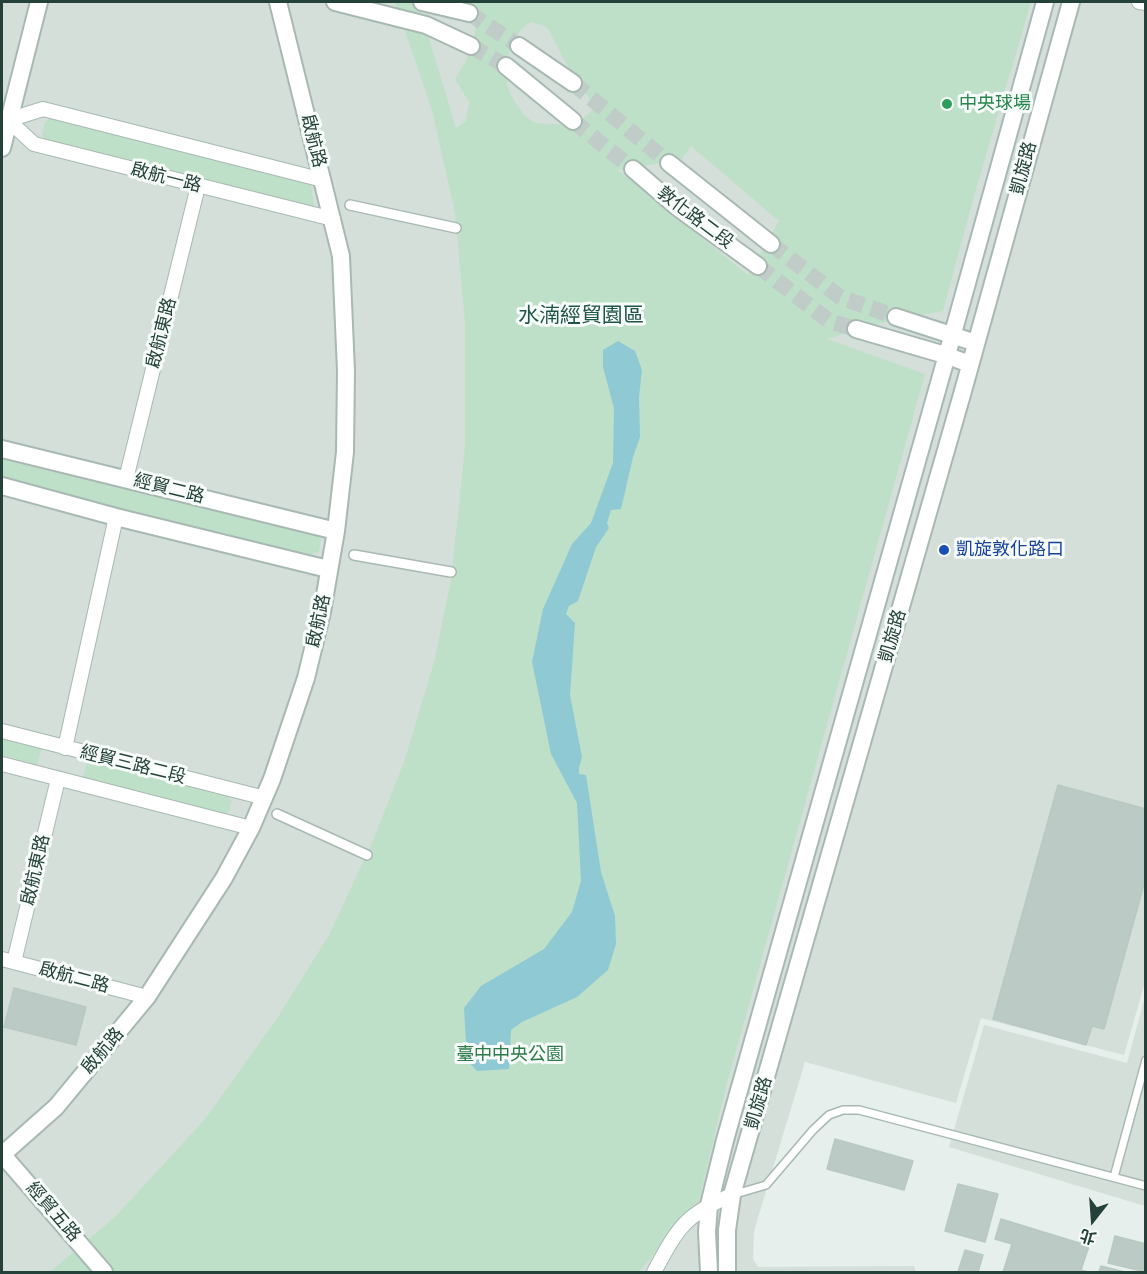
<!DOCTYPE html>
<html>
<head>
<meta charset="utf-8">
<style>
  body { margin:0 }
  #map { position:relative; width:1147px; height:1274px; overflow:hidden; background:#e6efeb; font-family:"Noto Sans","Noto Sans TC",sans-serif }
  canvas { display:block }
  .frame { position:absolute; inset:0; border:3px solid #24423a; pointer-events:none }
  .north { position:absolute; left:1063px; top:1190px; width:60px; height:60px; -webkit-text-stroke:4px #f7fbf9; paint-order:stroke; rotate:197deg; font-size:16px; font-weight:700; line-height:24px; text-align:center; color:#24423a }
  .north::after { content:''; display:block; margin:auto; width:21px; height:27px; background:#24423a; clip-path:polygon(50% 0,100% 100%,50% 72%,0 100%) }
</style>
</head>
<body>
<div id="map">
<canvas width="1147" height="1274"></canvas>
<div class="frame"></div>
<div class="north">北</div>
</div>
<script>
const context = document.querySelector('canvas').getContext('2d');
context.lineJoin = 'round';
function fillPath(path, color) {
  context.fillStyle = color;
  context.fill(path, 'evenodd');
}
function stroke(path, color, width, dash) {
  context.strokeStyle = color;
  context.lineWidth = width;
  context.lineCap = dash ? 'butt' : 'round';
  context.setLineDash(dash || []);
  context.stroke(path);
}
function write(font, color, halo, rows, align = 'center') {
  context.font = font + ' "Noto Sans","Noto Sans TC",sans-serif';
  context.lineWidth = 6;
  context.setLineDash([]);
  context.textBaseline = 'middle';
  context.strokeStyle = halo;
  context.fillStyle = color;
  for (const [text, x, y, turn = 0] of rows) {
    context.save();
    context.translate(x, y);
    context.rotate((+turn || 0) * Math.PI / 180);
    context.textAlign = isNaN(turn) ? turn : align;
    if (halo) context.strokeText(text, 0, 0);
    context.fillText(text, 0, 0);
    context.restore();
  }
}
fillPath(new Path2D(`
  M2,2H1145L1146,979L1124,1055L981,1018L956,1103L805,1062L754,1231L753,1259L758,1267L914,1266L916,1272H2Z
  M1145,997V1206L949,1147L984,1025L1127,1063Z`), '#d4dfda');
fillPath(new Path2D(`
  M395,2H418L456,128L466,121L469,102L455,79L466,61L475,33V8L466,2H1031L976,189L943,311L881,323L827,339L925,374L727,1083L698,1205L687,1215L639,1272H50L116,1216L205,1119L278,1017L329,935L372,843L404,762L434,662L451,580L465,446V323L455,213L432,110ZM531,22L547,27L569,69L595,107C583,120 573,126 555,124C548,123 538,125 532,121C521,114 510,96 507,83C504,62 512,32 531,22ZM691,146L779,221L748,275L618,170L681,160Z
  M51,118L311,185L315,210L50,141L42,136L45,122Z
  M2,456L312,531L321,539L319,552L306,556L123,511L2,477Z
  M2,737L42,747L37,765L2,755Z
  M88,759L226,795L232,801L229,812L221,815L83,778Z`), '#bfe0c8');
fillPath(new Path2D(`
  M618,341L635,351L642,370L639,397L640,437L633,457L621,509L611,510L607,523L609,528L596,547L578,601L569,606L566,614L575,623L570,695L582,757L579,768V774L586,775L601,872L615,916L616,944L608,970L577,997L522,1022L511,1030L509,1069L477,1071L467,1060L464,1008L481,986L544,949L572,912L581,881L577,803L551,754L532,662L543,609L572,544L591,523L613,463L614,408L603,367V350Z`), '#8ec9d4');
const building = new Path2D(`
  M1058,785L1146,809V877L1104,1029L1092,1026L1086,1045L993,1019Z
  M14,988L86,1007L76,1045L4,1027Z
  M835,1139L913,1161L904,1190L827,1169Z
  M958,1184L998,1194L985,1242L945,1231Z
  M1001,1219L1089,1246L1081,1270L1088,1272H1003L1012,1244L995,1239Z
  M1115,1236L1146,1244V1272L1108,1263Z
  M965,1250L983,1255L978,1272H958Z
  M1101,1266L1125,1272H1099Z`);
fillPath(building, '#bbcac4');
stroke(building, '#b8c9c2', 1.5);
stroke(new Path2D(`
  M469,13L519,46
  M471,46L506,66
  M573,83L669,163
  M573,121L633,169
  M771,244L840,297L896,317
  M758,266L829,321L856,329`), '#bfccc8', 16, [16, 8]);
const service = new Path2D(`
  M1114,1177L1146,1060
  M732,1195L766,1185L813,1130L829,1115L843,1110H859L1146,1186`);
const pedestrian = new Path2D(`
  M350,205L456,228
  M354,555L451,572
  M277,814L367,855`);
const minor = new Path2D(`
  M1139,2L1146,3
  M2,119L8,120L34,144L333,219
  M8,120L43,109L323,180
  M126,479L198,186
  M2,731L265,798
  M65,748L116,517
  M2,764L251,828
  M2,959L147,997
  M14,962L58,779
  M654,1272C678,1228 684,1215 732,1195`);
const tertiary = new Path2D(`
  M335,2L426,25L471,46
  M422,2L469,13
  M519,46L573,83
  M506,66L573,121
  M2,148L39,2
  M669,163L771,244
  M633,169L677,207L758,266
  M896,317L976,343
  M856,329L945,355L970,364
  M2,449L336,531
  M2,486L116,517L328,569
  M2,1154L104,1272
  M3,1154L56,1107L147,997L224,878L251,828L272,779L306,678L322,612L336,531L345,452L346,371L341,256L278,2
  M709,1272L707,1232L709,1205L725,1140L947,355L1045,2
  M727,1272V1230L732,1195L963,391L1071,2`);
stroke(service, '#a8b8b2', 10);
stroke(pedestrian, '#a8b8b2', 12);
stroke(minor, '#a8b8b2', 16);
stroke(tertiary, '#a8b8b2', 20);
stroke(service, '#fff', 7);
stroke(pedestrian, '#fff', 9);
stroke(minor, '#fff', 14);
stroke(tertiary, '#fff', 16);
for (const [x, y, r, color] of [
  [947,104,6,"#2e9e5b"],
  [944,550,6,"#1a4fb4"]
]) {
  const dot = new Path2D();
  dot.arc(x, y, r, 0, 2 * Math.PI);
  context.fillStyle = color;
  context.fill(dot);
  stroke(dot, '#f7fbf9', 2);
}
write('18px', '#27864d', '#f7fbf9', [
  ["中央球場",959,104]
], 'left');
write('18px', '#24423a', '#f7fbf9', [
  ["啟航路",313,141,76],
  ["凱旋路",1024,168,-75],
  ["啟航一路",166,178,14],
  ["敦化路二段",695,218,37],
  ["啟航東路",162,333,-76],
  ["經貿二路",169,489,14],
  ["啟航路",319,621,-78],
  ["凱旋路",893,636,-74],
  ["經貿三路二段",133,765,14],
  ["啟航東路",36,870,-77],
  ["啟航二路",74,978,15],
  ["啟航路",103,1051,-50],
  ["凱旋路",759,1103,-74],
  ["經貿五路",53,1212,49]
]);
write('18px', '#164399', '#f7fbf9', [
  ["凱旋敦化路口",956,550]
], 'left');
write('18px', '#2d7a4b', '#f7fbf9', [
  ["臺中中央公園",510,1055]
]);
write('21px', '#1f5548', '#f7fbf9', [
  ["水湳經貿園區",581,316]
]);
</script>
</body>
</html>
